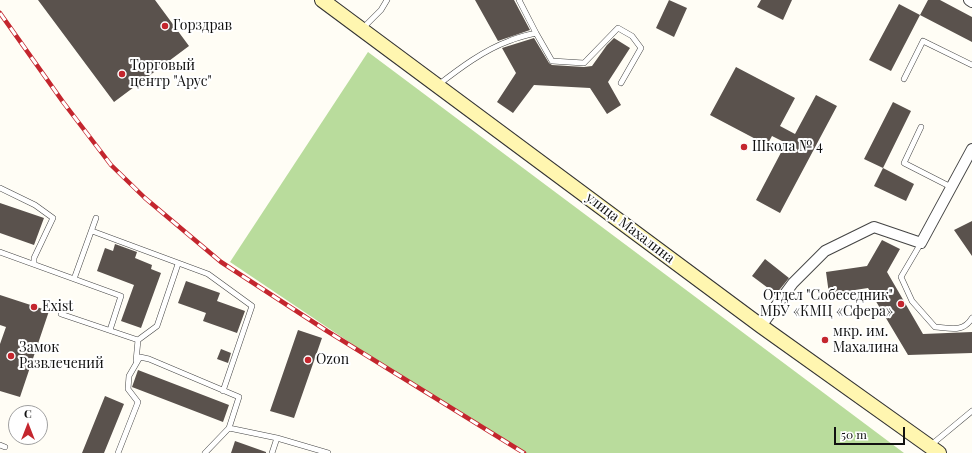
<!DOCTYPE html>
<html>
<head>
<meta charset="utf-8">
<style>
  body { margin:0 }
  #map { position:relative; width:972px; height:453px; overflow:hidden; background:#fffdf5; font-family:"Playfair Display",serif }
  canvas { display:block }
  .north { position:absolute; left:8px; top:405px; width:40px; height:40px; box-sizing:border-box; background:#fff; border:1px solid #a0a0a0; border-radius:50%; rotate:0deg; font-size:11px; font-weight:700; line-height:16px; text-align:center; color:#111 }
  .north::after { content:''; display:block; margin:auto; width:14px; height:18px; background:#c4262e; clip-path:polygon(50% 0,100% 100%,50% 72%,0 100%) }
  .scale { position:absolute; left:834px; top:427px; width:71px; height:18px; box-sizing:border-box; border:2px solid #111; border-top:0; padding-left:5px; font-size:12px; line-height:14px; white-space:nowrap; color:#111; -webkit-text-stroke:3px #fff; paint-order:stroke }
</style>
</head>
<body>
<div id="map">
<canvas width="972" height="453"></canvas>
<div class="north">С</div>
<div class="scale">50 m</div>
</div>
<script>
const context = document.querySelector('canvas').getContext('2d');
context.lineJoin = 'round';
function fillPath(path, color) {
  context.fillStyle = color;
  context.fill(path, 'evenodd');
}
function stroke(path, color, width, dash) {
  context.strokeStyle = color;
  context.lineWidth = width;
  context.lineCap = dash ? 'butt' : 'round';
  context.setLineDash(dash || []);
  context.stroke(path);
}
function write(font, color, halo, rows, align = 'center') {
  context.font = font + ' "Playfair Display",serif';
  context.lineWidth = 4;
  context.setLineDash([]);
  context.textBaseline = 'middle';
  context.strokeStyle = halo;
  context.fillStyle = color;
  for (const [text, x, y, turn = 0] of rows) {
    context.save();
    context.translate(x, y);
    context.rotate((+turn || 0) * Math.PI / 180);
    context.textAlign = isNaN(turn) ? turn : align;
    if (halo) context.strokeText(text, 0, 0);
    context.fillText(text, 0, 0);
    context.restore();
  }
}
fillPath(new Path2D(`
  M368,52L904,453H524L425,393L230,262Z`), '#b9dc9c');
fillPath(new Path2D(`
  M38,0H155L189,46L114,102Z
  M475,0H514L530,30L498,41Z
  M669,0L687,8L674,37L656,28Z
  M761,0H792L783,20L757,7Z
  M928,0H940L972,17V42L920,15Z
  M899,4L920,15L891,71L869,60Z
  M534,38L549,63L552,65L584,67L592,66L607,45L614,38L630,48L608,82L621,105L607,114L590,88L534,85L513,113L497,102L516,73L502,48Z
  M736,67L795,98L780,126L795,134L816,95L837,106L780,213L756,200L786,143L772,136L767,145L710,115Z
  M893,102L911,111L883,168L864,159Z
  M883,168L914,184L906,201L874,186Z
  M0,203L44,218L34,245L0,233Z
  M972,221V256L954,230Z
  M882,240L900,249L887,272L923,334L972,332V353L908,355L868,288L829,294L826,272L867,266Z
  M115,244L137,252L135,258L152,265L151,269L161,273L141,328L121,321L134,285L97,271L105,248L113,251Z
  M765,259L789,278L776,294L752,276Z
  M186,281L220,293L217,301L245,311L237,333L203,321L206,313L178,303Z
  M0,295L49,311L20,397L0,391V344L6,327L0,325Z
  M298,330L322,338L294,418L270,411Z
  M221,349L231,353L228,363L217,359Z
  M138,370L229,405L223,422L132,387Z
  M105,396L124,404L104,453H82Z
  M235,441L266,452V453H231Z`), '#5a524d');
const lane = new Path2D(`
  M519,0L536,33
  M363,28L381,10L387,0
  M904,79L923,41L972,65
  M438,85C460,68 484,50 509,41C518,37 527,35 536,33L552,61L584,63L618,28L632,36L641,48L621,83
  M921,127L904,163L951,187
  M0,188L35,205L53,218L34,258V264
  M92,231L208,274L252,306L223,391
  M921,243L901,277L912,301L935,327C950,328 963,333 972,318
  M0,252L121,296L110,330
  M74,279L96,218
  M61,314L138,340L136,361
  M138,340L157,326L178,264
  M229,428L277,438L328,453
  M0,445L5,447
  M931,445L972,411
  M118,453L138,402L128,389L129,376L140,357L149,359L239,397L229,428L205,453
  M272,453L277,438`);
const street = new Path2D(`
  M969,0L972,2
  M761,326L793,283L825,251L874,227L921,243L972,149`);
const secondary = new Path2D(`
  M322,0L761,326L939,453`);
stroke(lane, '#444', 6);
stroke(street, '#444', 12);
stroke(secondary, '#333', 16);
stroke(lane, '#fff', 5);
stroke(street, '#fff', 10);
stroke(secondary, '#fff6b0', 14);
const rail = new Path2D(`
  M0,13L63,102L111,165L145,198L221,262L327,331L524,453`);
stroke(rail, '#c4262e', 4.5);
stroke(rail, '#fff', 3, [9]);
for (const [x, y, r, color] of [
  [165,26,4,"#c4262e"],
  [122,74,4,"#c4262e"],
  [744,147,4,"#c4262e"],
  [901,304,4,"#c4262e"],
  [34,307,4,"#c4262e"],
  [825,340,4,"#c4262e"],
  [11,356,4,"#c4262e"],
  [308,360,4,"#c4262e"]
]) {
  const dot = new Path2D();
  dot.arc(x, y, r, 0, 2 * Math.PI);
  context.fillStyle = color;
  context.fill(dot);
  stroke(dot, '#fff', 1.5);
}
write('14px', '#111', '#fff', [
  ["Горздрав",173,26],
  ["Торговый",130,66],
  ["центр \"Арус\"",130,82],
  ["Школа № 4",752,147],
  ["Отдел \"Собеседник\"",893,296,"right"],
  ["МБУ «КМЦ «Сфера»",893,312,"right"],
  ["Exist",42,307],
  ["мкр. им.",833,332],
  ["Махалина",833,348],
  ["Замок",19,348],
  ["Развлечений",19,364],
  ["Ozon",316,360]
], 'left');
write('14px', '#111', '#fff', [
  ["улица Махалина",630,228,37]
]);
</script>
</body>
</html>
